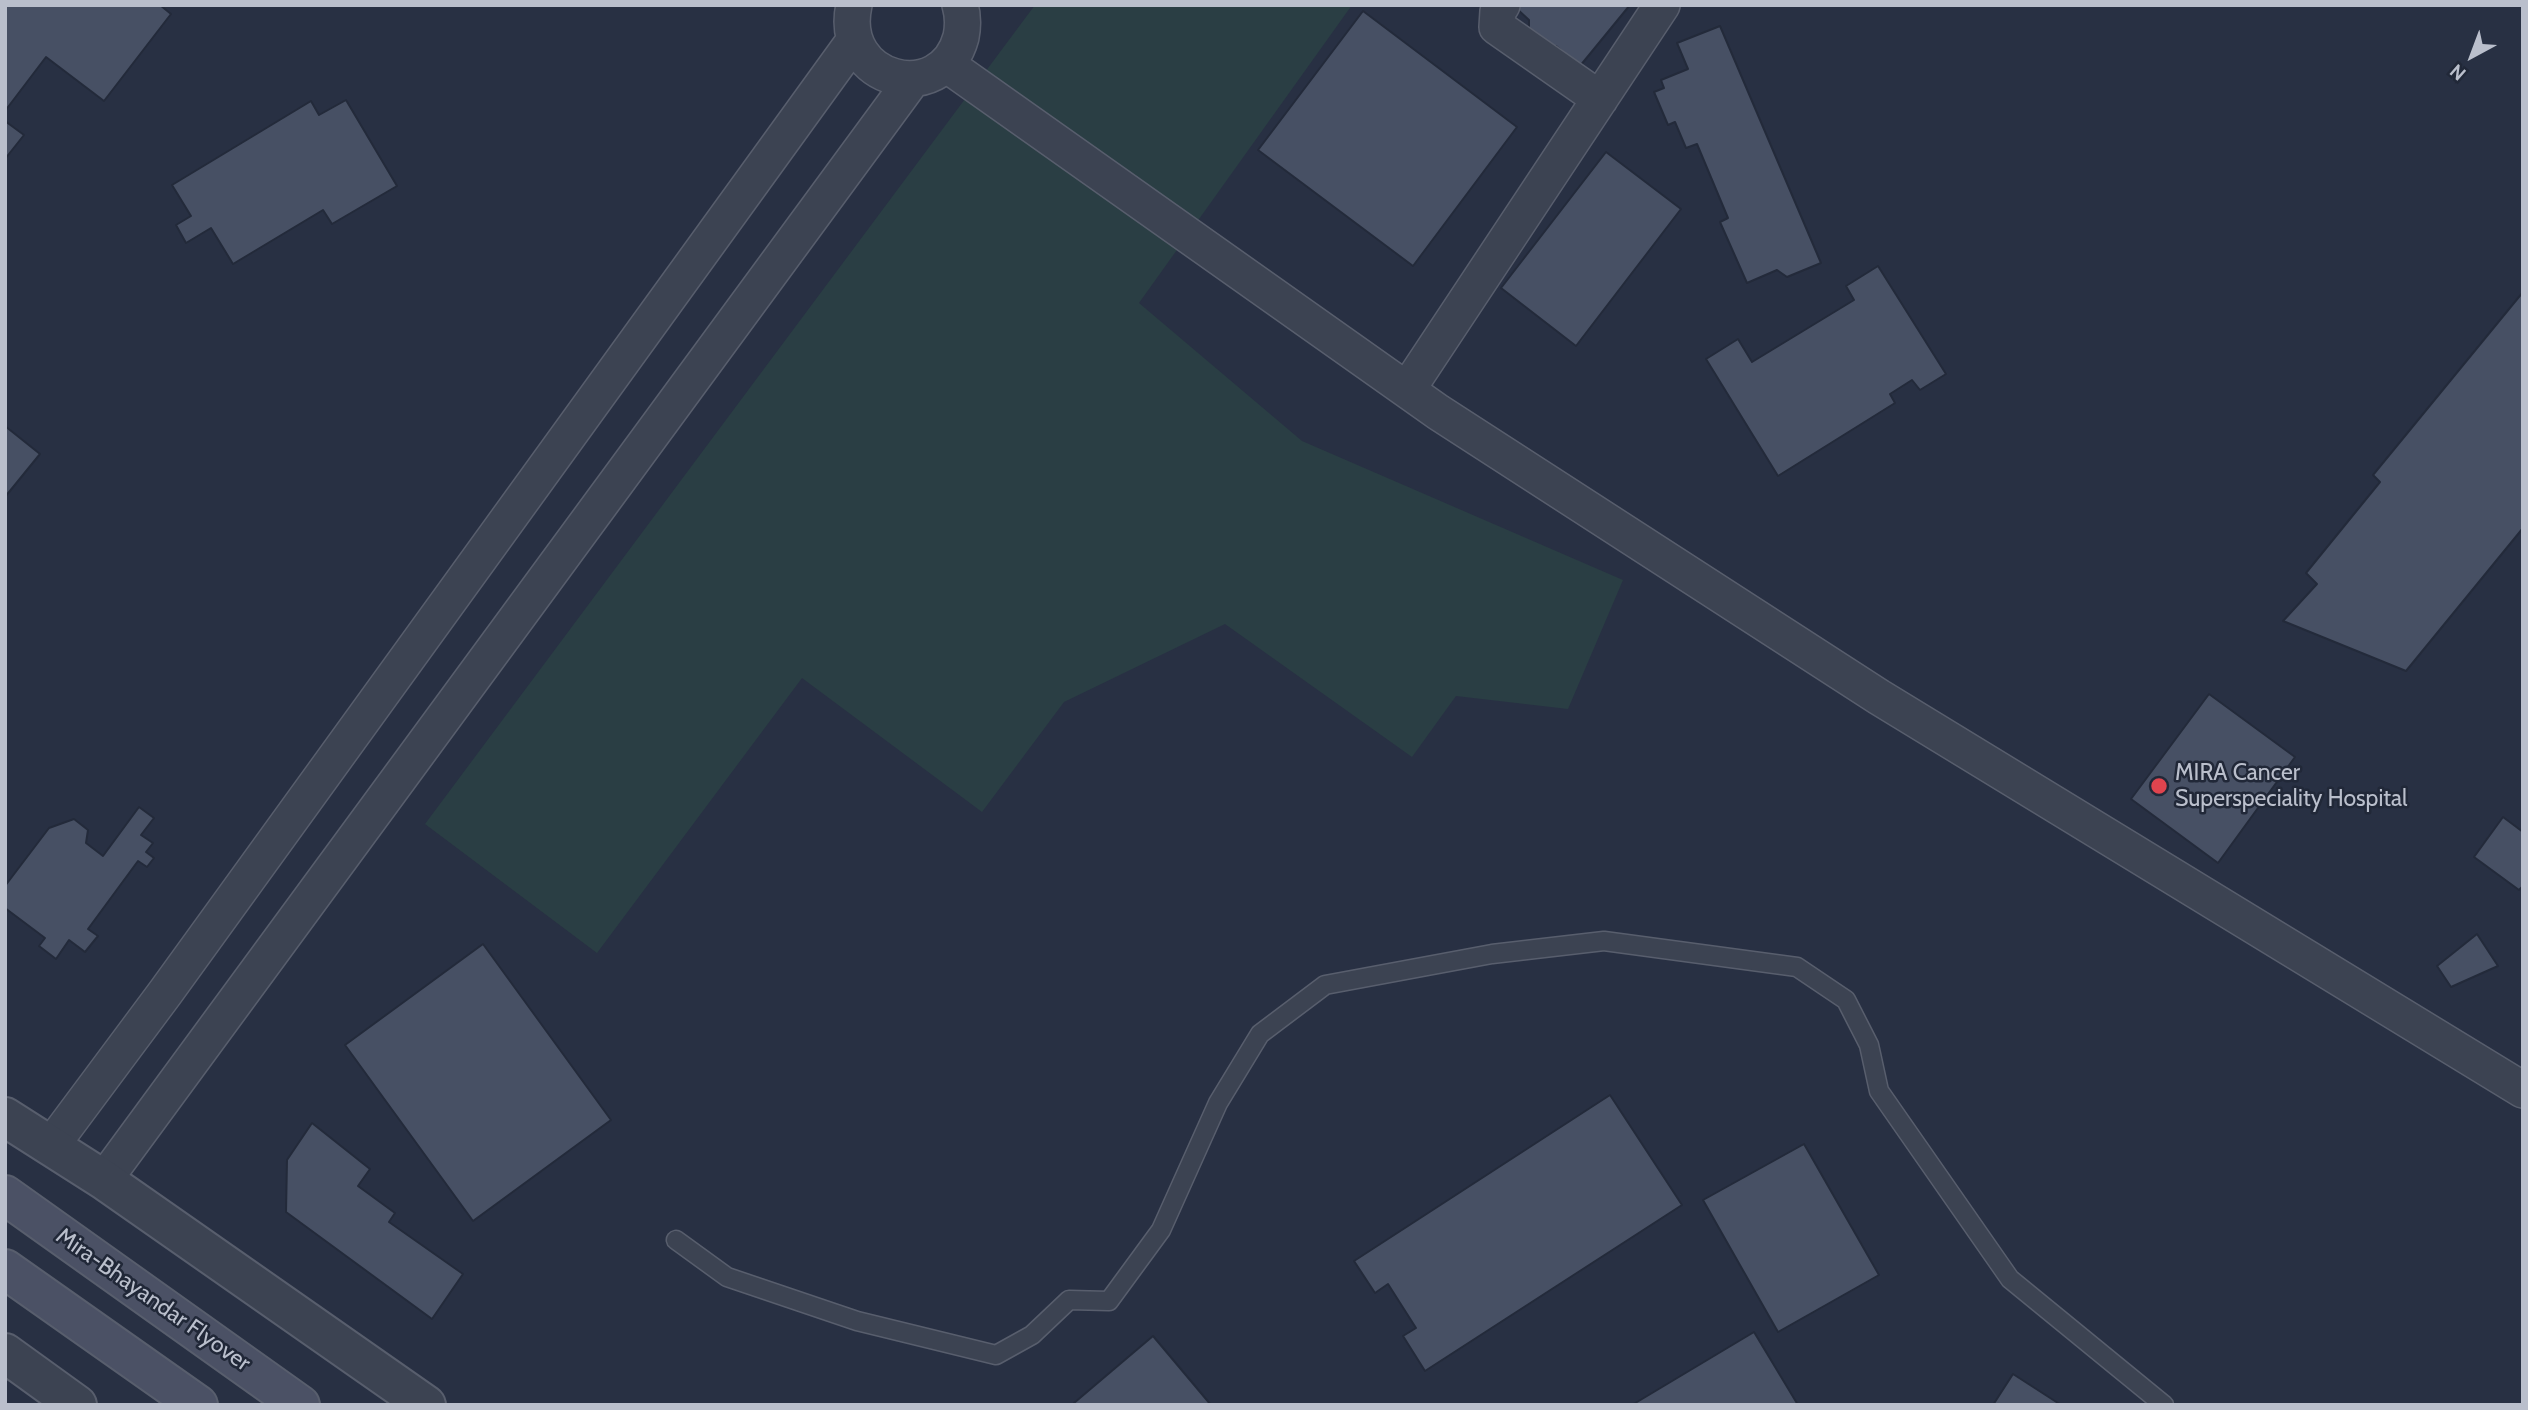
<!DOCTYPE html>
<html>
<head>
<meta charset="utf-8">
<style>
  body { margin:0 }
  #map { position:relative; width:2528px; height:1410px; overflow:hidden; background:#283043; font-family:Cabin,sans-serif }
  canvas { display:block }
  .frame { position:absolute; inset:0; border:7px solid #babfcc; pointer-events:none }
  .north { position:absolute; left:2437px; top:21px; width:70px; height:70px; -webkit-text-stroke:5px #212838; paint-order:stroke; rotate:221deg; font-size:19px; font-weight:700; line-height:28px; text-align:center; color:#babfcc }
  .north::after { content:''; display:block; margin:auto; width:24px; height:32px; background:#babfcc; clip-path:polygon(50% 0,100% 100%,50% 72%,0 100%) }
</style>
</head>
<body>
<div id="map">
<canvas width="2528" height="1410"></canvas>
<div class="frame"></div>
<div class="north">N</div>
</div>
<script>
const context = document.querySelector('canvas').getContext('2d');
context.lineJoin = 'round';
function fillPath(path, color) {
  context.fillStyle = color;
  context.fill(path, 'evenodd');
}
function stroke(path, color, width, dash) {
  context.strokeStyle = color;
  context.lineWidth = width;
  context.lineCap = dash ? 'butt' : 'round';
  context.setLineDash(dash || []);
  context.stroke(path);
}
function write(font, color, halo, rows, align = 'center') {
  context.font = font + ' Cabin,sans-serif';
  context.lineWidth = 5;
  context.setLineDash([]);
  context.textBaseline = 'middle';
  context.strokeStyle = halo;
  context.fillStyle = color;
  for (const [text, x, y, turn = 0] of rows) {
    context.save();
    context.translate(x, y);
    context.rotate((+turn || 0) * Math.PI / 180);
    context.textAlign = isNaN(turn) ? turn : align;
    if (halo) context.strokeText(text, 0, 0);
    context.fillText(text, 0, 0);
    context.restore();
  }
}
fillPath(new Path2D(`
  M1035,5H1352L1139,303L1302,441L1623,580L1568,709L1456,696L1412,757L1225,624L1064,702L982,812L802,678L597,953L425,824Z`), '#2a3e44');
const building = new Path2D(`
  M5,5H160L171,14L104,101L46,57L5,111Z
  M1518,5H1630L1580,66L1556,46L1546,48L1529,33V20L1516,8Z
  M1363,11L1517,127L1413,266L1258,150Z
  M1720,26L1821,263L1787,277L1777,270L1747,283L1720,222L1728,218L1697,144L1686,148L1675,122L1668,125L1654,92L1664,88L1661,80L1688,69L1677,43Z
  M346,100L397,186L332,224L323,210L233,264L211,228L186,243L176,225L191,216L172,185L311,101L319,115Z
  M5,121L24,135L5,159Z
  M1606,152L1681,209L1576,346L1501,288Z
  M1878,266L1946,374L1920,390L1912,380L1890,394L1895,403L1778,476L1706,359L1738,339L1752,362L1854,300L1846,286Z
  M2523,292V528L2406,671L2283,621L2317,584L2306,573L2380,482L2373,475Z
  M5,426L40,454L5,497Z
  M2209,694L2295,757L2218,863L2131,799Z
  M139,807L154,818L141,835L153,843L146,852L154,858L147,867L138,861L88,929L98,936L85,952L69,940L56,959L39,946L45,938L5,908V886L49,828L74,819L88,830L86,843L103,856Z
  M2503,817L2523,832V886L2519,890L2474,857Z
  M2477,934L2498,966L2451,987L2437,966Z
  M483,944L611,1120L473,1221L345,1045Z
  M1610,1095L1682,1205L1425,1371L1403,1336L1416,1328L1388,1284L1375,1293L1354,1261Z
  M312,1123L370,1169L358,1186L395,1213L389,1222L463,1274L432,1319L286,1212L287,1160Z
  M1804,1144L1879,1275L1778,1332L1703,1200Z
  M1754,1332L1798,1405H1632Z
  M1153,1336L1211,1405H1075L1074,1403Z
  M2013,1374L2061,1405H1993Z`);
fillPath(building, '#475064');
stroke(building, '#232a3a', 2);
const service = new Path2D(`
  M676,1240L727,1277L857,1321L996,1355L1032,1335L1069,1300L1109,1301L1161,1230L1218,1103L1260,1034L1325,985L1492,954L1604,941L1797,967L1846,1000L1869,1045L1879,1091L2010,1279L2164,1405`);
const minor = new Path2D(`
  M854,5C837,82 942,108 961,37C963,27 963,15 960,5
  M1502,5L1498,11L1497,27L1600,99
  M946,64L1438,412L1879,697L2523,1090
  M1407,390L1662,5
  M51,1146L165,993L854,41
  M104,1180L912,80`);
const tertiary = new Path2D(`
  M5,1117L104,1180L426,1405
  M5,1353L77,1405`);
const secondary = new Path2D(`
  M5,1195L300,1405
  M5,1269L198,1405`);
stroke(service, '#585e6d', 21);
stroke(minor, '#585e6d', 38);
stroke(tertiary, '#585e6d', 42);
stroke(secondary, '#585e6d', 42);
stroke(service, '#3c4352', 18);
stroke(minor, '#3c4352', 35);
stroke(tertiary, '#3c4352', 38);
stroke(secondary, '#4b5165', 38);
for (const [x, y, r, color] of [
  [2159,786,9,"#e0444e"]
]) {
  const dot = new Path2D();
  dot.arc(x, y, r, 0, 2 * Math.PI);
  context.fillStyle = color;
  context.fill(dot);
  stroke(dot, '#212838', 2.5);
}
write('23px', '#babfcc', '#212838', [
  ["MIRA Cancer",2175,773],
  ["Superspeciality Hospital",2175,799]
], 'left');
write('23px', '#babfcc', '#212838', [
  ["Mira-Bhayandar Flyover",153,1300,35]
]);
</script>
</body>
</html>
